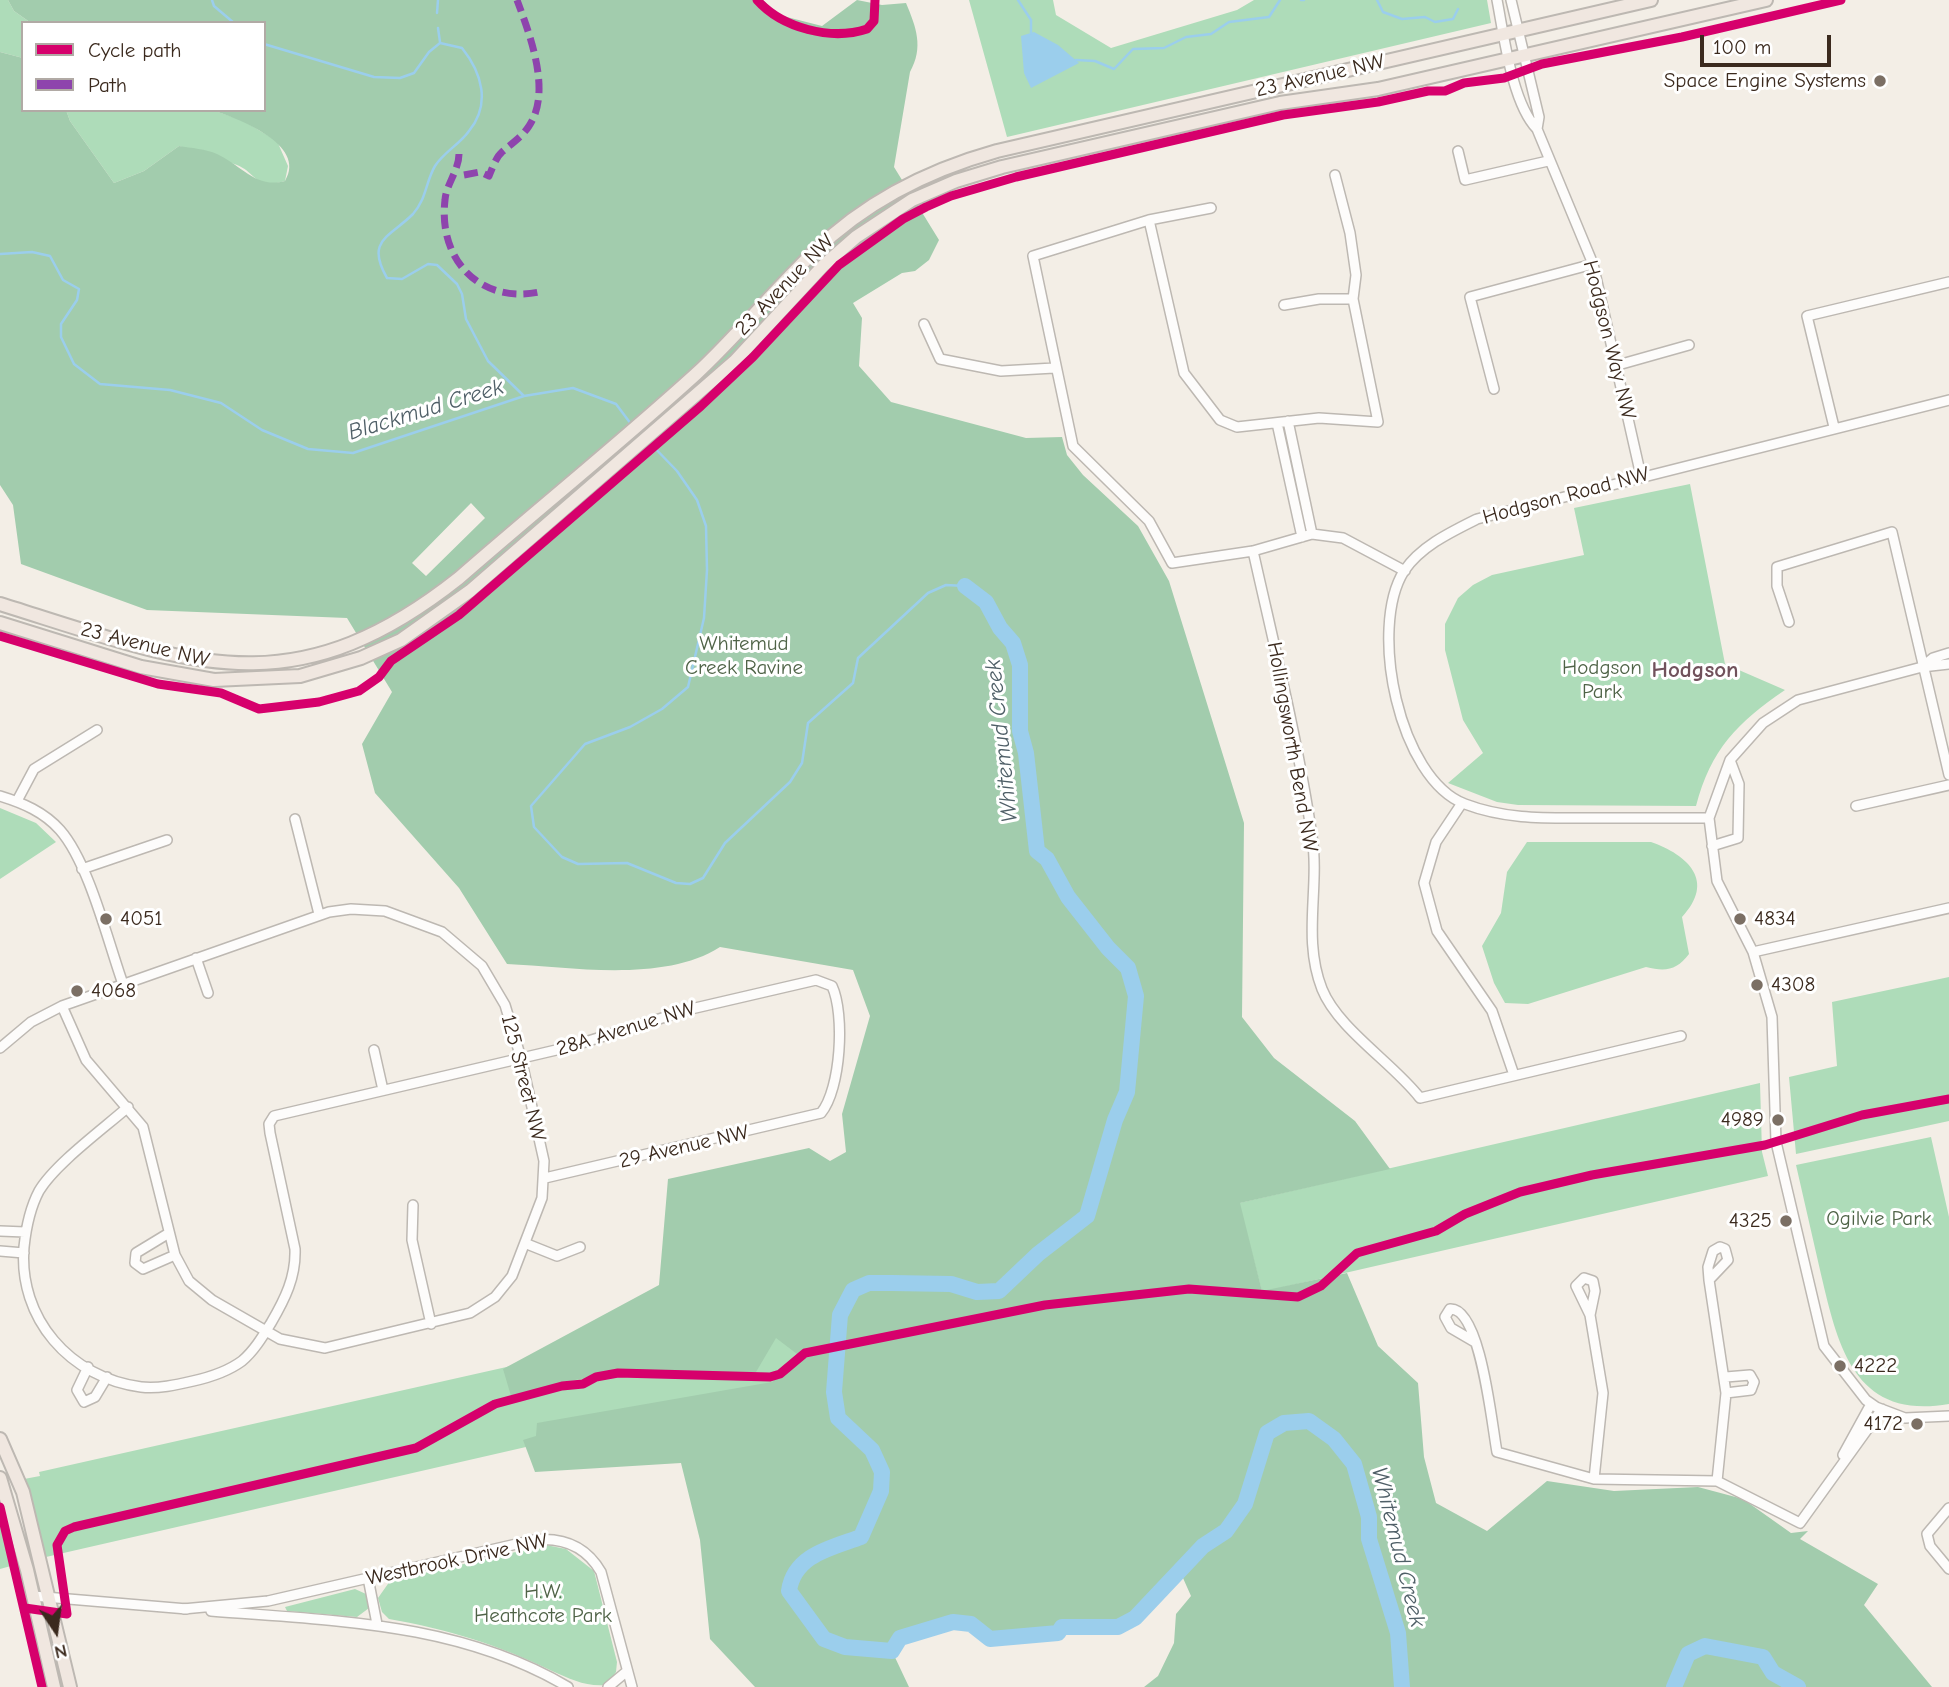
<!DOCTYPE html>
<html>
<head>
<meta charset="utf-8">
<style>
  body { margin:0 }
  #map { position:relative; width:1949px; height:1687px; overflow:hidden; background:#f3eee6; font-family:"Comic Neue",sans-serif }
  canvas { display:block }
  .legend { position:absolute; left:21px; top:21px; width:245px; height:91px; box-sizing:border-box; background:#fff; border:2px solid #b1aaa5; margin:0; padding:9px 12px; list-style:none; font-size:21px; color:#3b2a1e }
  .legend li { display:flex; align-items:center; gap:14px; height:35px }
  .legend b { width:35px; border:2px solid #b1aaa5 }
  .north { position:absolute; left:21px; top:1596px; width:70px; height:70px; -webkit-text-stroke:5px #fff; paint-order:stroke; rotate:167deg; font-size:19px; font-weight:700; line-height:28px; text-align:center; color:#3b2a1e }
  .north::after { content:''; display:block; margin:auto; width:24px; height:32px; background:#3b2a1e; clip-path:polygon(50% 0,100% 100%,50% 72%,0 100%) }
  .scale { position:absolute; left:1700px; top:35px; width:131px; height:32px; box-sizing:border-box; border:4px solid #3b2a1e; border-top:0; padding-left:9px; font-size:21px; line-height:24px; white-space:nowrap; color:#3b2a1e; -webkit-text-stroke:5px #fff; paint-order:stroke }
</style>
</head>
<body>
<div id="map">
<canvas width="1949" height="1687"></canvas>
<ul class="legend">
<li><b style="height:9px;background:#d6006c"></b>Cycle path</li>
<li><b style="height:9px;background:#8e44ad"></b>Path</li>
</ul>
<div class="north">N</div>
<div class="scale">100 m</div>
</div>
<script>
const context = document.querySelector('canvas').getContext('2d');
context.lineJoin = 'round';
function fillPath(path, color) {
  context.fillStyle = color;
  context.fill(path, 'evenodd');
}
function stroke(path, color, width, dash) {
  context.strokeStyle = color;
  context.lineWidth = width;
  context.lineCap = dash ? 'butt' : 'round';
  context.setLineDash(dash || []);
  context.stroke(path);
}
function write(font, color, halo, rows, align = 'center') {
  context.font = font + ' "Comic Neue",sans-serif';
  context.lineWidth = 6;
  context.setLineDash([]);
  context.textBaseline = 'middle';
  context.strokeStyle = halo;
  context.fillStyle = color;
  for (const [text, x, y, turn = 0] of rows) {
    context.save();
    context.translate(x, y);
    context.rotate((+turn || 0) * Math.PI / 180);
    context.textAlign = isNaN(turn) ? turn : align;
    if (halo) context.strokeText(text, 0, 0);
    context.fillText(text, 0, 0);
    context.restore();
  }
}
fillPath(new Path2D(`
  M0,0H8L14,11L31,23H23V58L0,52Z
  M969,0H1053L1056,15L1111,48L1237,10L1254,0H1487L1491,23L1007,137Z
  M66,110H212L242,120L277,141L288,166L285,181C254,190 257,173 237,165C218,158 198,152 179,146L144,171L114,183L70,121Z
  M1690,484L1725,664L1785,690C1737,723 1711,749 1696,806L1518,805L1497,802L1448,783L1483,753L1463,720L1445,650V624L1458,598L1473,585L1492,575L1584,555L1574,508Z
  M0,808L36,823L56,842L0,879Z
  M1527,842H1651C1688,855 1716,881 1682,917L1689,954C1677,970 1666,972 1646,967L1528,1004L1505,1003L1494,983L1482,946L1501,913L1507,872Z
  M1949,977V1121L1796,1154L1789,1077L1837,1066L1832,1002Z
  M1760,1083L1762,1152L1768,1176L1262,1292L1239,1203Z
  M1931,1137L1949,1217V1404C1852,1421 1837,1342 1820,1270C1812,1235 1804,1200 1796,1165Z
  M836,1293L827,1378L46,1557L24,1479L40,1476L39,1472Z
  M0,1496L18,1564L0,1569Z
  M546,1545L566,1549L594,1571L617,1662L616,1672L607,1685C585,1687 571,1679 552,1671C499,1645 447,1629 389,1619L382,1612L378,1598L390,1581Z
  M355,1589L366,1594L369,1608L357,1617L287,1611L285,1607Z`), '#aedcb9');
fillPath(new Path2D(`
  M8,0H763L779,15L822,26L857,0L882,5L906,3C916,27 924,47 910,72L894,167L939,240L929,260L915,271L902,273L853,303L862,318L859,366L891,402L1026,438L1062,437L1067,455L1083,475L1138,526L1169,581L1244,823L1242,1017L1274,1058L1355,1121L1390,1169L1240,1203L1262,1291L1347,1273L1378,1346L1418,1383L1424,1457L1436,1503L1487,1531L1547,1481L1614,1491L1698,1487L1743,1499L1791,1533L1808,1531L1800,1539L1878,1584L1864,1605L1932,1687H1144L1158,1676L1174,1643L1176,1614L1191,1596L1179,1569L1135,1618L1118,1627H1062L1058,1633L990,1639L971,1624L953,1622L901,1638L892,1651L909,1687H755L710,1639L700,1540L681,1463L535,1472L523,1440L536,1436L537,1423L772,1382L801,1357L776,1338L756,1372L579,1379L511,1396L503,1369L659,1285L668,1179L809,1148L830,1161L846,1152L842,1114L870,1016L853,970L720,947C664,983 571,967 507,964L459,888L375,793L362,744L392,692L347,618L147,610L21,564L13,505L0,485V52L23,58V110H66L70,121L114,183L144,171L179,146C191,148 206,149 217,154C241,165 256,189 285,181C308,144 236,118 212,110H264V23H31L14,11ZM471,503L485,518L426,576L412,563Z`), '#a2ccad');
fillPath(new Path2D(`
  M1034,32L1058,45L1079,63L1031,88L1024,73L1021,36Z`), '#9bceec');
stroke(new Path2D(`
  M212,0L214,6L234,23
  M1018,0L1031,20V33
  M1301,0H1304
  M1377,0L1383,12L1402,19L1425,17L1435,22L1453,19L1458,9
  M437,13L438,0
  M438,28L440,42
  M264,44L374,77L400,78L414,73L429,52L440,43L462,48C482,73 491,104 469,131C460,144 444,152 435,166C426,181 426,200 413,214C390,237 365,240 387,278L402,279L428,264L437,265L457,284L462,294L466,319L488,361L524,396L573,388L616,404L631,424
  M1076,60L1095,61L1114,69L1133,49L1164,48L1186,37L1211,34L1229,22L1269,17L1280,0
  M0,254L32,252L50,256L63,280L79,289L77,300L61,324V337L74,364L100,384L170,390L221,403L262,430L308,449L353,453L524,396
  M648,441L677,471L697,500L706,526L707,570L704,618L688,687L662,709L630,727L585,744L531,806L534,827L562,857L578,864L627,863L676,883L690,884L703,878L725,843L790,782L802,763L808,723L853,683L858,658L928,593L946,585L965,586`), '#9bceec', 2.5);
stroke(new Path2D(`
  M965,586L986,602L1000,628L1013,643L1020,665V731L1026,753L1037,851L1047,859L1068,897L1108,948L1128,968L1136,996L1127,1092L1115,1120L1087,1216L1038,1254L999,1291L977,1292L951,1284L892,1283H869L853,1290L840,1315L834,1392L838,1418L872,1450L882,1472L881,1491L861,1537C831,1548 794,1555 789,1591L824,1639L845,1647L892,1651L900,1638L953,1622L971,1624L990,1639L1058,1633L1062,1627H1118L1135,1618L1203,1546L1226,1531L1245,1504L1267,1433L1284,1423L1309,1421L1334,1439L1354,1464L1369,1517V1539L1398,1633L1402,1687
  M1674,1687L1688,1654L1705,1646L1763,1657L1773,1673L1798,1687`), '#9bceec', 16);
const minor = new Path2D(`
  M1497,0C1504,36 1512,103 1537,129
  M1511,0L1539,117L1537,129L1593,264L1641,476
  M1458,151L1465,180L1548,161
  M1211,208L1149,220L1033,256L1073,446L1149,521L1172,563L1253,551L1312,534L1343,538L1405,571
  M1149,220L1184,373L1220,420L1237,427L1319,418L1378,422L1353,299L1356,275L1350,233L1335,175
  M1284,305L1319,299H1353
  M924,324L940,359L1001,371L1054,368
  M1618,365L1689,345
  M1494,389L1470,297L1593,264
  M1288,421L1312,534
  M1277,423L1302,537
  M1834,427L1807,316L1949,282
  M1253,551C1274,645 1298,741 1312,836C1320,888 1302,938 1322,989C1338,1029 1393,1063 1420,1098L1681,1036
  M1789,622L1777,586V567L1892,532L1949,775
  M1949,664L1922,667L1798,700L1763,723L1730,760L1709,818L1717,881L1753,952L1772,1017L1776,1142L1824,1346L1866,1400L1876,1407L1905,1418L1949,1416
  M1922,667L1933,658L1949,653
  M0,796C23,803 44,812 60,830C89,863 108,942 123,984
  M17,801L34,769L97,730
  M1462,803L1436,842L1424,883L1437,931L1492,1011L1514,1075
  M1856,806L1949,785
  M1709,818C1670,818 1630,818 1591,818C1548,818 1507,820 1465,804C1399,779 1368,628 1404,571C1421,546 1451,532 1477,519L1949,400
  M295,819L319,914
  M1712,846L1738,838L1739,784L1730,760
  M82,869L167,840
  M1753,952L1949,908
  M196,958L208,993
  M0,1048L31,1022L62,1006L329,912L351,909L385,911L442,932L482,966L505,1005L521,1058L544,1161L542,1198L512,1276L495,1297L470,1313L325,1348L280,1339L212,1300L189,1281L175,1255L143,1127L86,1060L62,1006
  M374,1050L383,1090
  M128,1107C103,1129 55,1164 39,1191C30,1208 26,1228 24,1247C18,1318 70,1378 141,1387C158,1389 176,1385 193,1381C211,1377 227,1372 242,1361C254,1351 263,1336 271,1323C285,1299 296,1277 295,1249L270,1133L269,1124L274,1116L569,1047L691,1009L816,980L832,986C845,1014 841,1089 821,1113L545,1178
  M413,1205L412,1240L431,1324
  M0,1231L25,1232
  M169,1233L136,1253L135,1263L143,1269L175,1255
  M527,1244L557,1256L580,1247
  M0,1251L24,1253
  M1709,1280L1728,1260L1725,1249L1720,1247L1713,1251L1708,1267L1709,1280L1726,1393L1717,1481
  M1590,1315L1576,1286L1584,1278L1593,1281L1595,1291L1590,1315L1603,1393L1594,1479
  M1475,1342L1451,1328L1445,1317L1450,1309C1481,1307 1492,1427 1497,1452L1594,1479L1717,1481L1800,1523L1882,1409
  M88,1367L77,1390L84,1402L95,1397L107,1377
  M1726,1377L1750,1375L1754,1382L1751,1390L1726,1393
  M1843,1455L1871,1404
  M1949,1508L1927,1534L1930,1546L1949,1569
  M368,1578L377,1624
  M33,1596L187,1609
  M183,1609L268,1601L534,1540C563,1537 586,1546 601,1572L632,1687
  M211,1611C335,1621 458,1622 568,1687
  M608,1687L626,1672`);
const major = new Path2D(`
  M0,604C186,662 290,712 459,578C538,509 619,444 696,374C738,335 773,291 814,252C865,202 929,170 997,151L1651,0
  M0,623L141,667L214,680L300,676L361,658L401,640L470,591L735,361L823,266L856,237L912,200L956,181L1002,167L1280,103L1378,89L1766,0
  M0,1439L23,1492L70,1687
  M0,1478L27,1570L54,1687`);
stroke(minor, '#bdb8b2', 12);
stroke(major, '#bdb8b2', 16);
stroke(minor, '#fdfcfb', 9);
stroke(major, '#f0e7e0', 12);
stroke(new Path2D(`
  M459,154C459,170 446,185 445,200C438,260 480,304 539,292
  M464,175L480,172L489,176C492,169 496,157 502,152C511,144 522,137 529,126C552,92 530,35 517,0`), '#8e44ad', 7, [14, 7]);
stroke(new Path2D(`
  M757,0C782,28 831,41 867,29L874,21L875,0
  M0,636L158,684L221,693L259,709L319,702L359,691L379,677L391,661L459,615L701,406L753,357L839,265L903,219L926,207L951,196L1016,177L1283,115L1378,102L1428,91H1445L1464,83L1504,78L1542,64L1682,37L1841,0
  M0,1507L42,1687
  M25,1608L67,1614L57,1545L65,1531L74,1527L416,1448L495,1404L562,1386L583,1384L596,1377L618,1373L770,1377L780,1374L805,1353L1045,1305L1189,1289L1298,1297L1321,1286L1357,1253L1436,1231L1465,1214L1520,1192L1592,1175L1765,1145L1862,1115L1949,1099`), '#d6006c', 9);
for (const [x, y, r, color] of [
  [1880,81,7,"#7b6f64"],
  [106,919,7,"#7b6f64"],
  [1740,919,7,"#7b6f64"],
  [1757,985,7,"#7b6f64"],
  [77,991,7,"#7b6f64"],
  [1778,1120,7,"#7b6f64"],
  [1786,1221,7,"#7b6f64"],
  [1840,1366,7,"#7b6f64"],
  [1917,1424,7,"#7b6f64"]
]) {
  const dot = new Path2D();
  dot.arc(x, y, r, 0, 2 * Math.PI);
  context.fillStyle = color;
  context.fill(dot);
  stroke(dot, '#fff', 2.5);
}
write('21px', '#3b2a1e', '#fff', [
  ["23 Avenue NW",1320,76,-13],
  ["23 Avenue NW",785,285,-46],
  ["Hodgson Way NW",1609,340,76],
  ["Hodgson Road NW",1566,496,-15],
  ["23 Avenue NW",145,645,14],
  ["Hollingsworth Bend NW",1292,747,80],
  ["28A Avenue NW",626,1029,-17],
  ["125 Street NW",523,1078,76],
  ["29 Avenue NW",684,1147,-13],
  ["Westbrook Drive NW",457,1560,-12]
]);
write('21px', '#3b2a1e', '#fff', [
  ["Space Engine Systems",1866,81,"right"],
  ["4051",120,919],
  ["4834",1754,919],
  ["4308",1771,985],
  ["4068",91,991],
  ["4989",1764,1120,"right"],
  ["4325",1772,1221,"right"],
  ["4222",1854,1366],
  ["4172",1903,1424,"right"]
], 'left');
write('21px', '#4f6347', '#fff', [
  ["Whitemud",744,644],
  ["Creek Ravine",744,668],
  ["Hodgson",1602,668],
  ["Park",1602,692],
  ["Ogilvie Park",1879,1219],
  ["H.W.",543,1592],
  ["Heathcote Park",543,1616]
]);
write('italic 23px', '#4f5f67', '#fff', [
  ["Blackmud Creek",426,410,-17],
  ["Whitemud Creek",1002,741,-96],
  ["Whitemud Creek",1398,1547,76]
]);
write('bold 23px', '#71525c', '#fff', [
  ["Hodgson",1695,670]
]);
</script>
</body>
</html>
